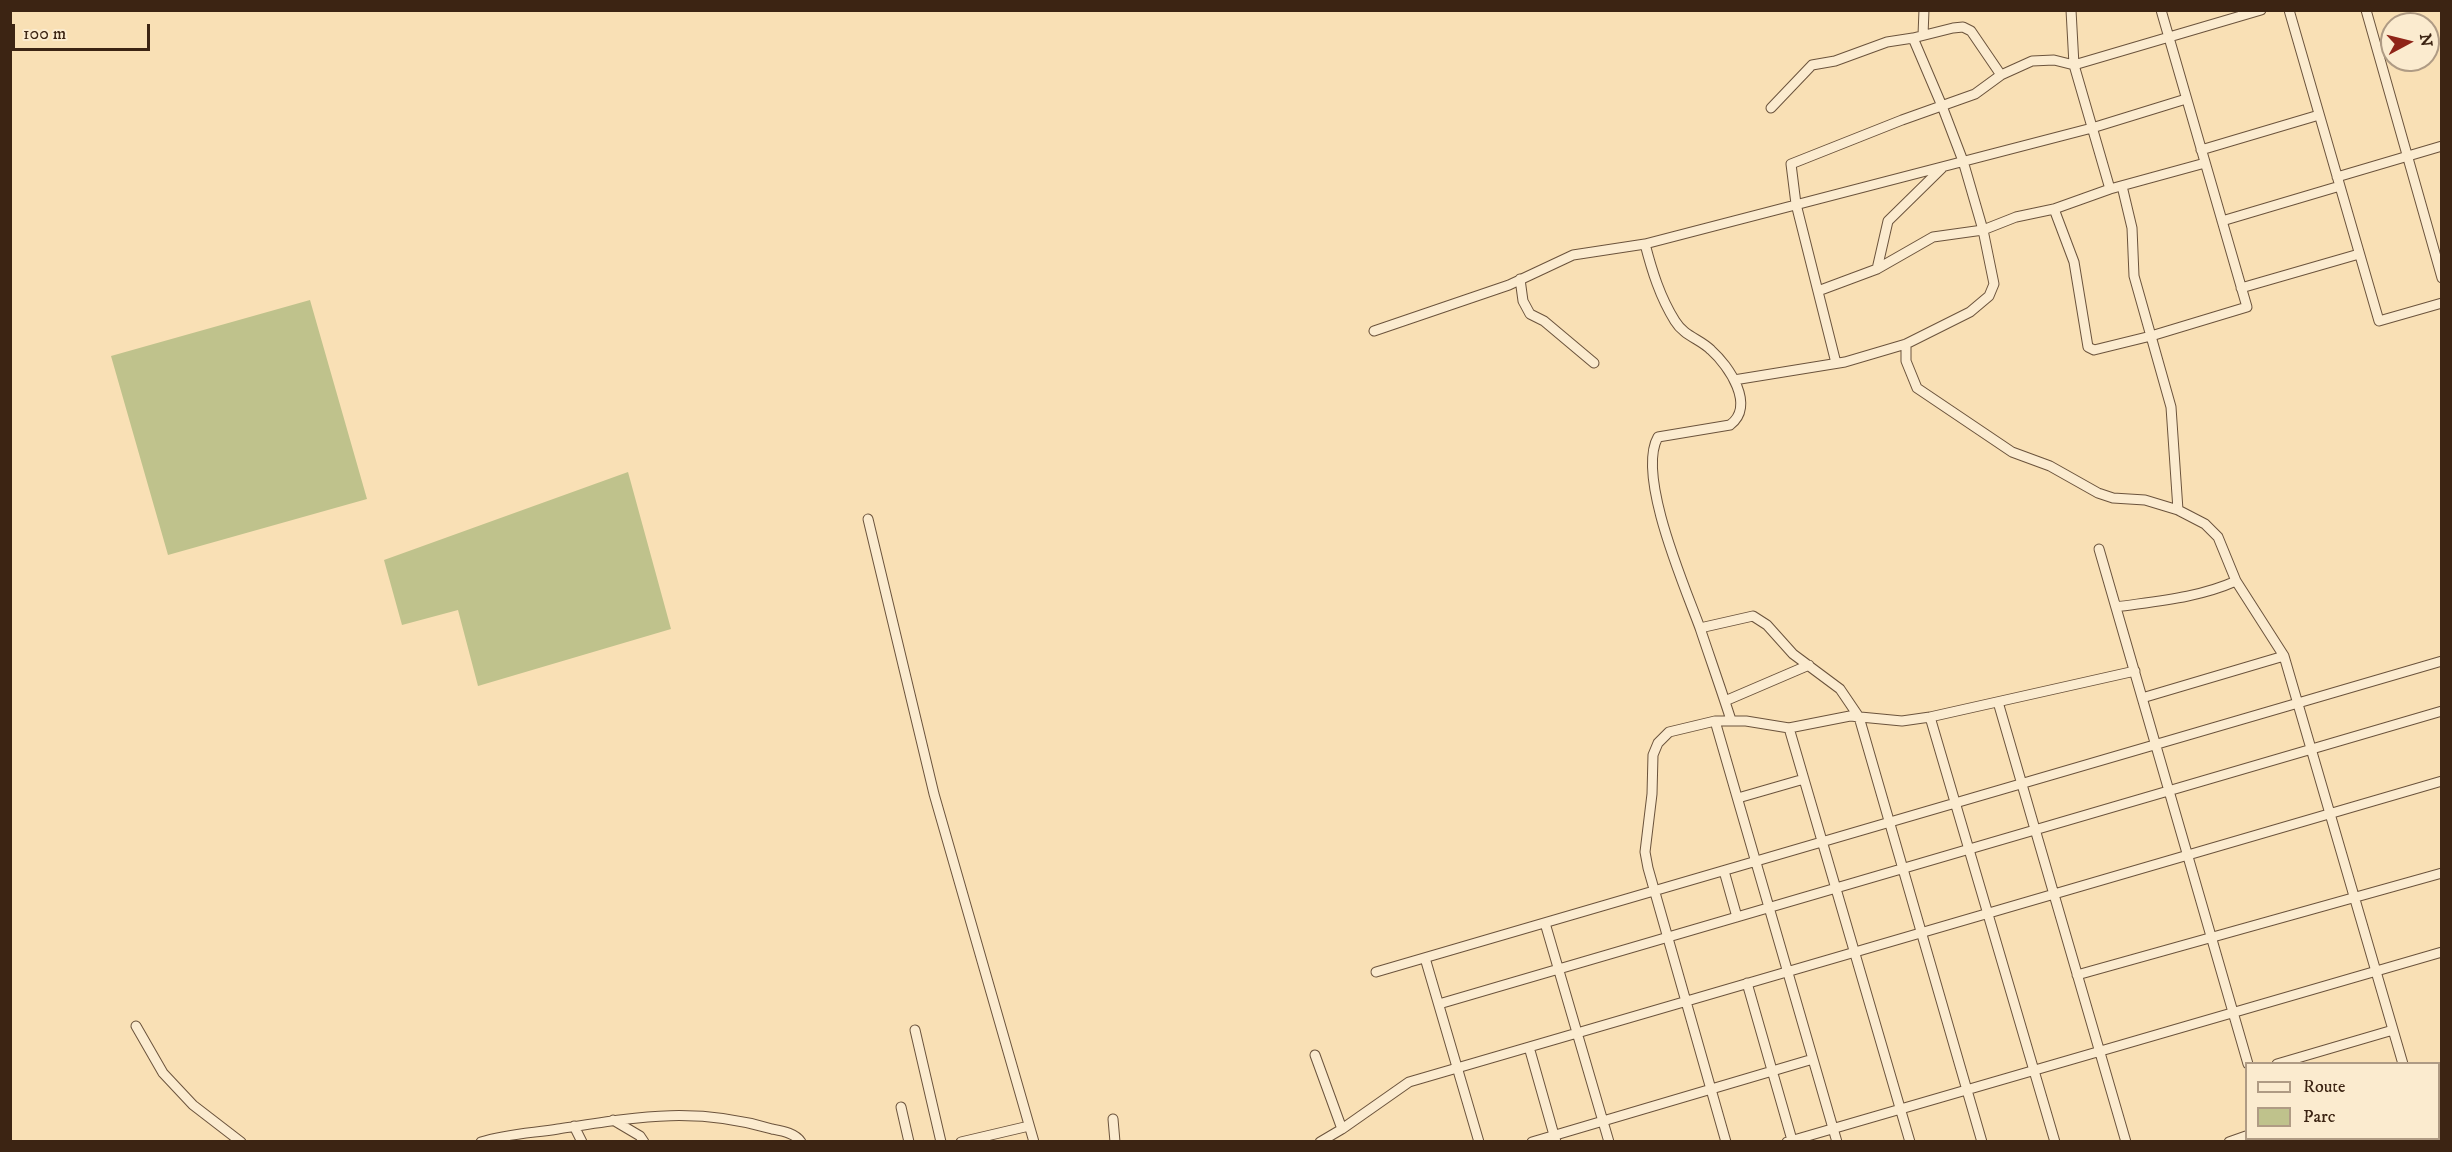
<!DOCTYPE html>
<html>
<head>
<meta charset="utf-8">
<style>
  body { margin:0 }
  #map { position:relative; width:2452px; height:1152px; overflow:hidden; background:#f9e0b5; font-family:"IM FELL DW Pica",serif }
  canvas { display:block }
  .frame { position:absolute; inset:0; border:12px solid #3c2413; pointer-events:none }
  .legend { position:absolute; left:2245px; top:1062px; width:195px; height:78px; box-sizing:border-box; background:#fbebcf; border:2px solid #af9b84; margin:0; padding:8px 10px; list-style:none; font-size:18px; color:#3c2413 }
  .legend li { display:flex; align-items:center; gap:12px; height:30px }
  .legend b { width:30px; border:2px solid #af9b84 }
  .north { position:absolute; left:2380px; top:12px; width:60px; height:60px; box-sizing:border-box; background:#fbebcf; border:2px solid #af9b84; border-radius:50%; rotate:83deg; font-size:16px; font-weight:700; line-height:24px; text-align:center; color:#3c2413 }
  .north::after { content:''; display:block; margin:auto; width:21px; height:27px; background:#8f2418; clip-path:polygon(50% 0,100% 100%,50% 72%,0 100%) }
  .scale { position:absolute; left:12px; top:24px; width:138px; height:27px; box-sizing:border-box; border:3px solid #3c2413; border-top:0; padding-left:8px; font-size:18px; line-height:21px; white-space:nowrap; color:#3c2413; -webkit-text-stroke:4px #fbebcf; paint-order:stroke }
</style>
</head>
<body>
<div id="map">
<canvas width="2452" height="1152"></canvas>
<div class="frame"></div>
<ul class="legend">
<li><b style="height:8px;background:#fbebcf"></b>Route</li>
<li><b style="height:16px;background:#bfc28c"></b>Parc</li>
</ul>
<div class="north">N</div>
<div class="scale">100 m</div>
</div>
<script>
const context = document.querySelector('canvas').getContext('2d');
context.lineJoin = 'round';
function fillPath(path, color) {
  context.fillStyle = color;
  context.fill(path, 'evenodd');
}
function stroke(path, color, width, dash) {
  context.strokeStyle = color;
  context.lineWidth = width;
  context.lineCap = dash ? 'butt' : 'round';
  context.setLineDash(dash || []);
  context.stroke(path);
}
fillPath(new Path2D(`
  M310,300L367,499L168,555L111,356Z
  M628,472L671,629L478,686L458,610L402,625L384,560Z`), '#bfc28c');
const minor = new Path2D(`
  M2071,10L2074,65L2110,189
  M2289,10L2379,321L2442,303
  M2366,10L2442,278
  M1923,35L1924,10
  M1771,108L1812,65L1835,61L1887,42L1913,38L1953,28L1963,27L1971,31L2001,75
  M2201,150L2319,115
  M2337,177L2442,146
  M2122,186L2132,228L2134,276L2171,407L2178,510
  M2054,209L2074,262L2088,347L2094,350L2151,336L2247,307L2161,10
  M2222,221L2340,186
  M1645,244C1652,271 1660,297 1675,321C1684,336 1700,339 1711,350C1729,366 1756,406 1730,425L1658,437C1636,475 1685,587 1700,628C1710,658 1721,689 1731,720
  M1877,269L1888,221L1942,168
  M1520,279L1523,301L1530,314L1544,321L1594,363
  M2241,288L2359,254
  M1818,291L1877,269L1933,237L1983,230L2016,217L2054,209L2110,189L2205,163
  M1374,331L1509,285L1573,255L1645,244L2092,128L2186,99
  M1906,344V361L1917,388L2012,452L2050,466L2098,493L2113,498L2145,500L2178,510L2205,524L2218,537L2236,581L2284,656L2403,1064
  M1836,363L1796,204L1791,164L1902,120L1975,94L2001,75L2032,61L2054,60L2074,65L2261,10
  M1734,380L1845,362L1906,344L1970,312L1989,296L1994,284L1983,230L1963,161L1942,106L1913,38
  M868,519L934,794L1034,1142
  M2099,549L2248,1064
  M2116,607C2157,601 2198,598 2236,581
  M1700,628L1753,616L1767,625L1793,654L1840,689L1859,717L1982,1142
  M2142,698L2284,656
  M1725,701L1809,665
  M1998,702L2126,1142
  M1930,717L2055,1142
  M1715,721L1837,1142
  M1789,728L1910,1142
  M1738,798L1804,779
  M1724,871L1737,917
  M1545,923L1609,1142
  M1425,958L1479,1142
  M1376,972L2442,661
  M2077,975L2442,873
  M1747,983L1792,1140
  M1439,1004L2442,711
  M136,1026L163,1073L193,1105L241,1142
  M915,1030L941,1142
  M1529,1047L1556,1142
  M1315,1055L1342,1129
  M2277,1064L2393,1030
  M2438,1080L2442,1079
  M901,1107L909,1142
  M1113,1119L1115,1142
  M613,1120L640,1136L644,1142
  M574,1126L582,1142
  M2271,1138L2272,1142
  M2428,1138L2429,1142
  M481,1142C506,1134 533,1133 558,1129C636,1117 694,1106 772,1129C782,1131 795,1133 801,1142
  M961,1142L1029,1126
  M1320,1142L1342,1129L1409,1082L2442,781
  M1532,1142L1813,1059
  M1726,1142L1648,868L1645,852L1652,794L1653,755L1658,743L1669,732L1715,721H1746L1789,728L1850,716L1902,721L1930,717L2135,671
  M1787,1142L2442,952
  M2229,1142L2246,1136`);
stroke(minor, '#6b533c', 11);
stroke(minor, '#fbebcf', 9);
</script>
</body>
</html>
